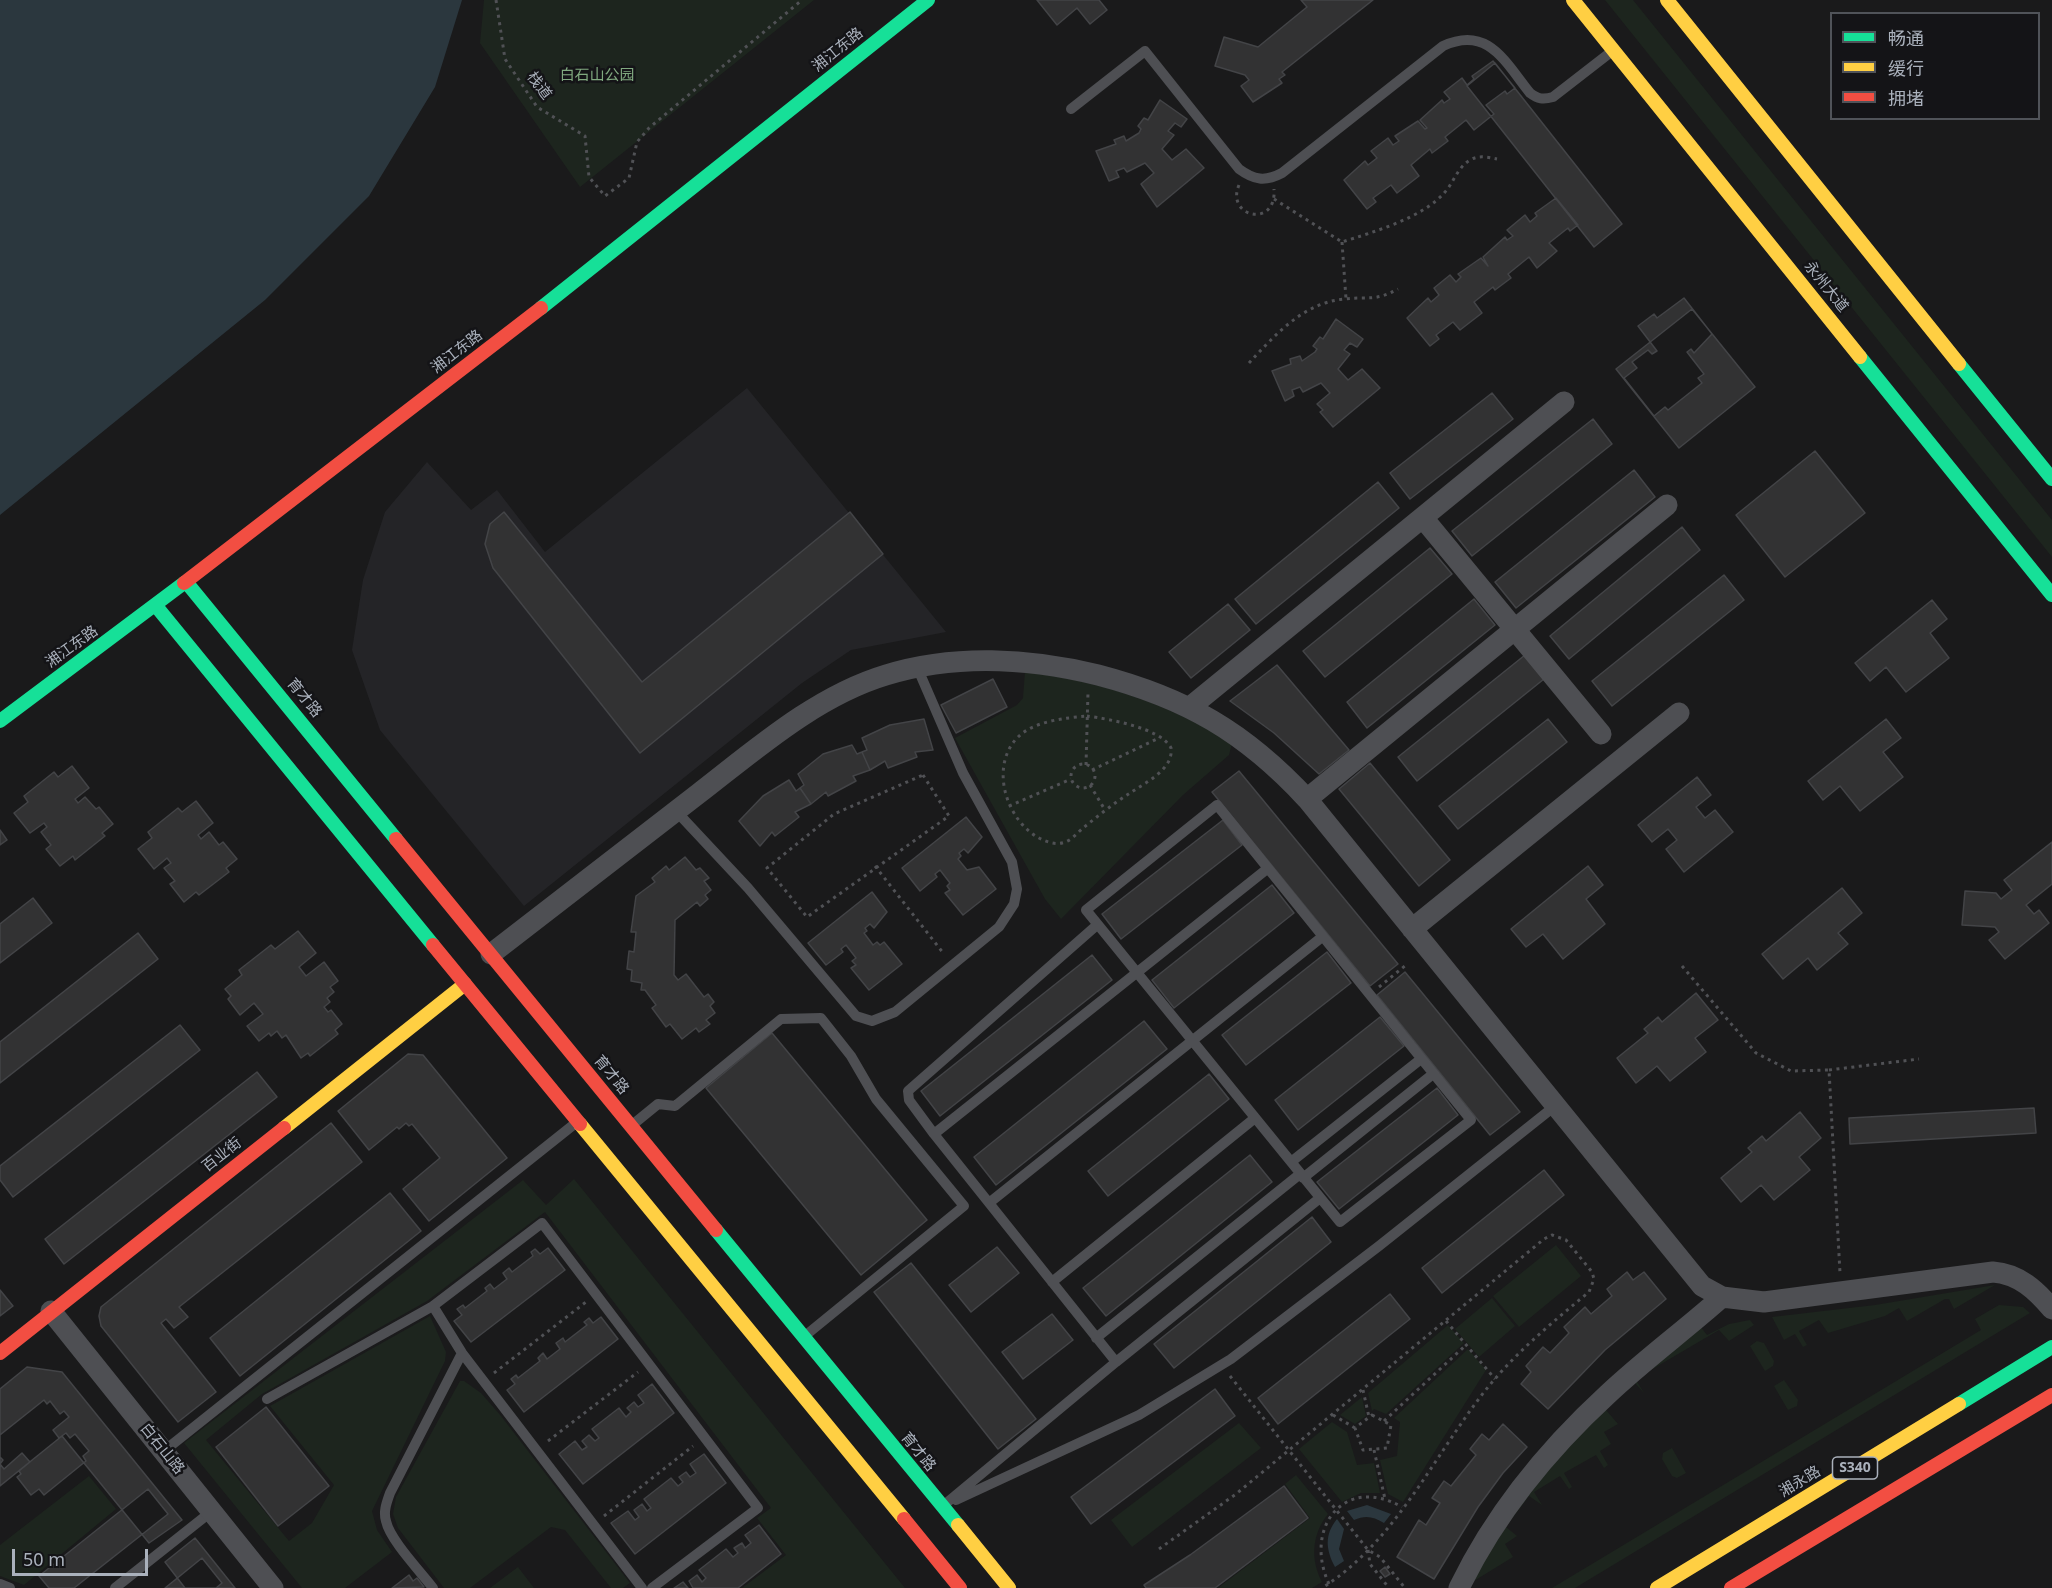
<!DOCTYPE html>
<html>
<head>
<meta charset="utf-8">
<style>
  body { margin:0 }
  #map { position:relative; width:2052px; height:1588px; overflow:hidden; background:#1a1a1b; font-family:"Noto Sans","Noto Sans SC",sans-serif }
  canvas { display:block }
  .legend { position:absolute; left:1830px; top:12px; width:210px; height:108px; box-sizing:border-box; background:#141417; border:2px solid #505359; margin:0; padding:8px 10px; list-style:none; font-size:18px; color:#aab1bc }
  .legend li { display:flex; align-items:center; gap:12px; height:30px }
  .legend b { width:30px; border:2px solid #505359 }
  .scale { position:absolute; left:12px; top:1549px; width:136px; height:27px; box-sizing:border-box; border:3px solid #aab1bc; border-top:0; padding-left:8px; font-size:18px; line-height:21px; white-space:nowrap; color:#aab1bc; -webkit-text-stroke:4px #141417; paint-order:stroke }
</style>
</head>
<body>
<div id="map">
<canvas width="2052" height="1588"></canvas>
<ul class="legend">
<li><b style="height:8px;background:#16e098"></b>畅通</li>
<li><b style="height:8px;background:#ffcf43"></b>缓行</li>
<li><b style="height:8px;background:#f24e42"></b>拥堵</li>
</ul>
<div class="scale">50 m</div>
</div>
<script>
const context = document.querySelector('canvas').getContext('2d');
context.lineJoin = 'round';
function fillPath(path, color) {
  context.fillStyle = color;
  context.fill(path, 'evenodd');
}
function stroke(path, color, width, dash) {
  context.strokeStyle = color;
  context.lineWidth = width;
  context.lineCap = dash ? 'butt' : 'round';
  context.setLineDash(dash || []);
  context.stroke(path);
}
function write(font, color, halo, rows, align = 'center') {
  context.font = font + ' "Noto Sans","Noto Sans SC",sans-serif';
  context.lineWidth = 5;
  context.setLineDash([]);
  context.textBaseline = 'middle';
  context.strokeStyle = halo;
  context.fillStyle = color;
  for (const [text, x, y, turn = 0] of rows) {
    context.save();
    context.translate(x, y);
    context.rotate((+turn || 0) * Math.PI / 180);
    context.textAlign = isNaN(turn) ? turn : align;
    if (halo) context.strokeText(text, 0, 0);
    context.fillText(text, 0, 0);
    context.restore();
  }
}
fillPath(new Path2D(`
  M747,388L946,632L851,650L802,683L524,906L380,730L352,650L363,580L385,512L427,462L471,510L497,490L545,552Z`), '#242427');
fillPath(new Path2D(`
  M484,0H814L580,187L480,43Z
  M1605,0H1633L2052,520V557Z
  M1025,672C1101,681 1166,703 1232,743L1229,755L1183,795L1061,919L1045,899L955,738L1017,705L1023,698Z
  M574,1179L905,1588H742L786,1555L757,1518L771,1508L545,1212L427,1301L262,1394L206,1440L289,1541L312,1523L334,1485L270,1406L430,1316L446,1352L445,1361L372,1511L377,1530L392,1552L345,1588H302L184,1443L523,1180L546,1205Z
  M1556,1245L1581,1276L1519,1327L1493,1296Z
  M1995,1285L1954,1309L1949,1299H1945L1907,1321L1899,1308L1885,1316L1828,1333L1819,1320L1799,1331L1807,1345L1803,1347L1795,1334L1784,1340L1772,1317L1875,1305Z
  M1492,1298L1515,1326L1479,1357L1455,1329Z
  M1999,1305L2023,1307L2030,1313L1575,1588H1552L1981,1330L1975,1319Z
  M1750,1320L1754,1325L1729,1341L1719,1330L1644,1374L1636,1380L1644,1393L1634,1382L1606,1410L1618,1424L1604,1432L1611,1444L1600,1451L1608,1465L1604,1468L1596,1455L1564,1473L1572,1487L1569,1489L1560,1476L1534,1492L1542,1505L1529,1496L1506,1527L1517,1536L1505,1544L1513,1557L1469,1584L1506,1519L1589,1420L1700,1326L1707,1335L1729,1324Z
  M1448,1325L1464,1343L1386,1414L1374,1409L1372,1411L1368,1393Z
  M1757,1341L1764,1343L1774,1361L1773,1366L1765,1371L1750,1346Z
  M1468,1349L1486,1370L1403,1502L1388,1494L1380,1460L1397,1456L1400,1422L1394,1418Z
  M1784,1380L1798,1400L1797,1406L1788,1410L1774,1386Z
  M460,1381H464L481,1393L501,1416L630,1583L623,1588H611L565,1530L551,1527L470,1588H444L398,1528L393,1514L396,1497Z
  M1362,1397L1366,1416L1355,1424L1340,1415Z
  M1332,1422L1347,1432L1357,1465L1374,1463L1380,1493H1361L1342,1502L1299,1449Z
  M1239,1423L1261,1448L1132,1547L1111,1520Z
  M1672,1448L1686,1473L1677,1478L1672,1476L1662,1459L1663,1453Z
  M1296,1475L1328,1514C1312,1534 1310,1559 1322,1582L1312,1588H1218L1310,1518L1285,1484Z
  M89,1476L116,1509L24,1585L0,1576V1545Z
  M518,1567L534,1588H490Z`), '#1d251e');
fillPath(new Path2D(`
  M0,0H462L435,87L369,196L265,300L0,515Z
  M1367,1505L1391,1514L1384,1523C1373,1516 1365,1515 1354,1520L1347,1511Z
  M1337,1519L1344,1529L1339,1549L1344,1561L1335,1567C1326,1550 1324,1535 1337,1519Z`), '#2b373e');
const building = new Path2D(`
  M1037,0H1099L1107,10L1090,24L1077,8L1057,25Z
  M1301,0H1373L1282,72L1285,75L1279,79L1282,83L1253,102L1241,86L1249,80L1245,75L1215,66L1224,37L1258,47L1307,7Z
  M1493,61L1515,88L1507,94L1505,91L1486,105L1494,114L1474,130L1466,120L1445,137L1448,141L1432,153L1430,149L1411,165L1419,176L1397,193L1391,185L1373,198L1376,202L1367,209L1344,180L1365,161L1368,165L1377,158L1371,151L1388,138L1393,145L1399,141L1395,136L1418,121L1425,129L1427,128L1420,120L1442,100L1444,103L1450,99L1444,92L1462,78L1467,85L1474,79L1472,76Z
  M1495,63L1622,224L1594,247L1467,86Z
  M1160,100L1187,119L1181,127L1175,123L1168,131L1174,135L1162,149L1172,160L1186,149L1204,168L1157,207L1141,184L1154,173L1145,163L1127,172L1124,168L1116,171L1119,177L1109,181L1096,151L1116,144L1114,140L1124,136L1126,141L1139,133L1141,129L1138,126L1144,118L1148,120Z
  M1556,198L1578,225L1570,231L1568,228L1549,243L1557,251L1537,268L1529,257L1508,274L1511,278L1495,290L1493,287L1474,302L1482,313L1460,330L1453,322L1436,335L1439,339L1430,346L1407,318L1428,298L1431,302L1439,295L1434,288L1450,275L1456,282L1461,277L1458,274L1481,258L1488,266L1483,257L1505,237L1507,240L1513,236L1507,230L1525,215L1530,222L1537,216L1535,213Z
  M1684,298L1712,334L1694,353L1691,349L1687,352L1704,374L1698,378L1702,383L1668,410L1665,407L1654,416L1624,378L1637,368L1632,362L1648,350L1652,354L1657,351L1638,326L1654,314L1657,318Z
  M1692,309L1755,387L1679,448L1616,369Z
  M1336,319L1363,339L1357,347L1350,343L1344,350L1350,354L1338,369L1348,380L1362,369L1380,388L1333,427L1320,412L1323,410L1317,404L1330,393L1321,383L1303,392L1300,387L1292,390L1294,396L1285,401L1272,371L1291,364L1290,359L1300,356L1302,361L1315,352L1317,349L1313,346L1320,337L1323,339Z
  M1492,393L1513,419L1410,499L1390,473Z
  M1593,419L1612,444L1472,556L1452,531Z
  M1815,451L1865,513L1785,577L1736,515Z
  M1634,470L1655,497L1516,608L1495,582Z
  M1378,482L1399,508L1256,624L1235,599Z
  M504,512L642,682L850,512L883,554L640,753L493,568L485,544L490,524Z
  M1682,527L1700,550L1569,659L1550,636Z
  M1430,548L1452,574L1325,677L1303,651Z
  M1724,575L1744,600L1612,706L1592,681Z
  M1474,599L1495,625L1367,728L1347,702Z
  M1932,600L1947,619L1930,633L1949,658L1906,692L1886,667L1870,681L1855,663Z
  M1228,604L1250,630L1191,678L1169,652Z
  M1525,655L1544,679L1417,781L1398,757Z
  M1277,665L1349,750L1319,774L1274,733L1230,701Z
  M993,679L1007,707L956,733L941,705Z
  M924,719L933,750L915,752L917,757L888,768L885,761L870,770L862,752L867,750L862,738L890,725Z
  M1548,719L1567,742L1458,829L1439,806Z
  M1886,719L1901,738L1883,752L1903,777L1860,811L1840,786L1823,800L1808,781Z
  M852,745L857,754L862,752L870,770L853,776L856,781L828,796L826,792L811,804L800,788L804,785L798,774L823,754Z
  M1370,763L1450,860L1419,886L1339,789Z
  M72,766L89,788L75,799L78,803L85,797L96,809L99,807L113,824L102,833L105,836L75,860L73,856L60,866L46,849L51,845L41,832L47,827L44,823L30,833L14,813L28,802L24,796L54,772L58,777Z
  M1239,771L1398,964L1370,986L1212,792Z
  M1697,777L1711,795L1696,807L1705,818L1715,810L1733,832L1684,872L1666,849L1677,840L1668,829L1652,842L1638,825Z
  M789,780L796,791L800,788L811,804L795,812L799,817L775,836L772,832L760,846L739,821L763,796Z
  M196,801L213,823L198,835L201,839L209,832L219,845L223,842L237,859L226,868L229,872L199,895L196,892L184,902L170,884L175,881L164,868L171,863L167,858L154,869L138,849L152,838L148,832L178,808L182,812Z
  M966,817L982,837L968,853L964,849L959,853L961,856L958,859L967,870L979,867L996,889L963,915L945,893L950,890L947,886L950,883L940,870L935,874L937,877L920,891L902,868Z
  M1223,820L1242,845L1121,939L1102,914Z
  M0,830L7,840L0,845Z
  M2052,842V884L2026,905L2034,914L2039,910L2049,923L2005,959L1989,940L1999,932L1995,927L1962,925L1965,891L1996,893L2001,899L2012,890L2004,880Z
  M685,857L696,870L700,868L709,878L704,881L711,890L705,895L708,899L700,906L697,902L675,920L674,975L678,980L686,974L704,997L708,994L714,1002L710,1006L715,1013L706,1020L710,1024L699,1032L696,1028L682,1039L670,1024L666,1027L652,1008L656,1005L645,990H641L642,983L631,981L632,970L627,969L629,951L634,952L636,932H631L636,896L655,882L652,878L666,866L669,870Z
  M1588,866L1603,885L1586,899L1605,924L1563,959L1543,934L1526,947L1511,929Z
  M1272,885L1294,913L1174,1008L1152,980Z
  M1842,888L1862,913L1838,933L1848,944L1817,970L1808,958L1783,979L1762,954Z
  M872,892L887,912L874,928L870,924L865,928L867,931L864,933L873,945L877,942L880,945L884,942L902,964L869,990L851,968L856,965L852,961L856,958L846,945L841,949L843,952L826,965L808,943Z
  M33,898L52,923L0,963V924Z
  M298,931L316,953L299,967L306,976L324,962L338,981L330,987L334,992L327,998L330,1002L324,1007L328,1012L331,1010L342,1024L335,1030L338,1034L310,1056L308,1053L301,1058L286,1035L282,1038L277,1031L271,1036L269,1033L259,1041L247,1026L263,1014L254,1003L240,1015L228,999L231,996L225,989L242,975L239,970L271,945L275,949Z
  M138,933L158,959L0,1083V1042Z
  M1327,952L1351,983L1246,1065L1222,1035Z
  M1092,955L1112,980L940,1116L921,1091Z
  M1405,972L1520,1112L1490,1135L1377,995Z
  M1696,993L1718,1020L1695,1038L1706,1052L1670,1081L1657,1066L1636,1083L1617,1058L1648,1033L1644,1029L1658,1017L1662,1022Z
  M1380,1017L1404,1046L1298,1130L1275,1100Z
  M1144,1021L1167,1049L996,1185L974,1157Z
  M180,1025L200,1050L13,1197L0,1180V1166Z
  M772,1033L927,1220L861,1275L706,1088Z
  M408,1054L423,1055L507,1158L429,1221L403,1189L440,1158L412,1124L409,1126L406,1123L399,1129L397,1127L369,1150L338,1111Z
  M257,1072L277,1097L64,1264L45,1239Z
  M1209,1074L1229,1099L1108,1196L1088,1171Z
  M1437,1088L1458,1115L1339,1209L1317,1182Z
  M2034,1108L2036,1133L1850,1144L1849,1118Z
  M1800,1112L1821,1138L1799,1157L1810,1170L1774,1200L1761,1185L1741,1202L1721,1178L1752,1152L1748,1148L1762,1136L1766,1141Z
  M331,1123L362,1162L179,1307L188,1317L174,1328L166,1319L161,1323L216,1392L178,1422L101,1326L99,1316L101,1307Z
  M1250,1155L1272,1182L1106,1316L1083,1288Z
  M1544,1170L1564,1195L1442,1293L1422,1268Z
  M390,1193L421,1231L240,1376L210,1338Z
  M1312,1217L1331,1242L1174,1368L1154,1344Z
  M997,1247L1019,1273L971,1312L949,1285Z
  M548,1248L565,1270L471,1342L454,1321L462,1315L457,1309L463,1305L465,1308L487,1291L485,1288L490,1284L494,1289L507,1279L503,1273L509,1268L512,1272L533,1256L531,1252L535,1249L540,1254Z
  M911,1263L1036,1419L998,1449L874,1292Z
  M1627,1272L1633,1280L1644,1272L1666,1299L1605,1350L1548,1409L1521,1384L1531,1372L1526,1366L1543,1347L1550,1353L1569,1333L1564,1327L1585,1307L1591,1314L1612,1296L1607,1289Z
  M0,1290L13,1306L0,1316Z
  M1390,1294L1410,1319L1278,1424L1258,1398Z
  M1052,1314L1073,1340L1023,1379L1002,1352Z
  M601,1317L618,1339L524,1412L507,1390L515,1384L511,1379L516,1375L518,1378L540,1361L538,1358L543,1353L547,1359L560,1349L556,1343L563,1338L565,1342L587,1325L584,1322L589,1318L593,1323Z
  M27,1367L62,1372L182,1520L149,1543L62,1436L0,1486V1389Z
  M652,1384L674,1413L583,1484L559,1454L575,1441L582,1450L587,1447L582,1441L589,1435L595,1441L599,1438L592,1429L619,1408L626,1417L631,1412L627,1408L634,1402L638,1407L644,1403L638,1395Z
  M1215,1389L1235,1416L1091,1524L1071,1497Z
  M44,1400L47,1404L50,1401L60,1414L64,1411L69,1417L53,1430L59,1438L66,1433L70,1438L75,1434L89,1451L83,1456L86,1461L44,1495L39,1489L31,1495L17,1477L21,1474L19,1471L30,1462L22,1453L4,1469L0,1464L3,1460L0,1457V1435Z
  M266,1407L329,1486L278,1526L216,1447Z
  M1503,1424L1527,1447L1503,1473L1478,1507L1434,1579L1397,1557L1419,1520L1426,1525L1440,1503L1432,1498L1444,1481L1451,1486L1476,1455L1470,1449L1482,1434L1489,1440Z
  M704,1454L726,1483L635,1554L611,1523L628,1511L635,1520L639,1517L634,1510L642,1504L647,1511L651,1508L644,1499L671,1478L678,1486L683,1482L679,1477L686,1472L690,1477L696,1473L690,1464Z
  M1284,1486L1308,1518L1215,1588H1146L1144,1585L1190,1555Z
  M148,1489L168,1514L74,1588H49L39,1576Z
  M759,1525L781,1554L738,1588H693L689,1581L697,1575L702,1582L706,1578L699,1570L726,1549L733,1557L738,1553L734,1548L742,1543L745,1548L751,1543L745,1535Z
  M195,1538L235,1588H185L165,1562Z
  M202,1558L222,1583L216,1588H165Z
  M1385,1567L1390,1574L1385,1577L1380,1571Z
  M409,1575L413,1581L417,1578L424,1587L392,1588Z
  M683,1582L688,1588H674Z`);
fillPath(building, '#323233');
stroke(building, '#434447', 1.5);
stroke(new Path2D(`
  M496,0L505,59L537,107L585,136L589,177L605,196L629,178L637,142L649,128L802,0
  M1239,185C1225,217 1277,229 1274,189
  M1274,199L1342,242C1373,232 1423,218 1445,192C1454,182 1457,168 1470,160C1479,155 1487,157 1497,159
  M1342,242L1346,299
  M1249,363C1275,335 1303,303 1344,299C1369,296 1374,302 1398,289
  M1087,716C1108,719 1161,728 1171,748C1174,769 1145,783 1130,793C1114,803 1098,816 1083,828C1078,832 1072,840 1065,842C1058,845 1050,843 1043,840C1007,824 988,767 1018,737C1034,721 1065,718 1087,716Z
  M1071 776a12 12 0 1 1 24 0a12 12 0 1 1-24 0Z
  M1086,765L1088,692
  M1092,770L1161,737
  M923,775L949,816L807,917L767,868L834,814Z
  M1090,785L1105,810
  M1009,806L1071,779
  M875,866L944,954
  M1682,966L1756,1053L1791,1071L1829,1070L1840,1273
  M1379,987L1406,965
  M1829,1070L1919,1059
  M1446,1321L1495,1379
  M494,1373L586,1302
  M1230,1376L1368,1550L1380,1557L1405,1588
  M1363,1390L1369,1417
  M1333,1415L1355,1428
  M1372,1415L1391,1425L1387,1448L1363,1450L1355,1428Z
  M1384,1421L1466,1345
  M548,1441L638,1372
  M1374,1450L1385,1499
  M604,1516L693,1446
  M1159,1549L1236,1494L1544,1239L1552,1235L1566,1240L1592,1272L1594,1279L1589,1292C1549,1325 1509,1358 1478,1400C1430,1464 1392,1544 1322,1588
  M1368,1550L1370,1564L1389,1588
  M1329,1584C1303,1528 1344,1474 1402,1507`), '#505155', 3, [3, 4.5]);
stroke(new Path2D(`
  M1071,109L1145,51L1239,169C1254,180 1265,182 1282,173L1443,46C1488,25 1505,62 1530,93C1538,99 1543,100 1553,97L1611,52
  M1217,805L1471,1120L1340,1222L1086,910Z
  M676,811L748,888L856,1016L872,1021L895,1012L999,927L1014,904L1017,889L1012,862L963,773L917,667
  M631,1126L658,1104L675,1106L781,1019L821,1018L851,1056L876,1099L964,1206L806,1335
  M934,1134L1267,869
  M1291,1162L1421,1059
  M1303,1178L1433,1074
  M989,1203L1322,937
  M1052,1282L1255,1118
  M1096,1338L1300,1174
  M1116,1362L1320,1198
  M267,1399L433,1306
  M164,1451L577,1122
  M956,1500L1139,1415L1231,1359L1379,1246L1555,1106
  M944,1505L1116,1362L934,1134L909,1100L908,1091L1097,925
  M0,1584L10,1588
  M115,1588L212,1511
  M433,1588C420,1571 390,1540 386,1521C383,1511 387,1502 390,1493L462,1353
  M642,1588L462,1353L433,1306L542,1223L758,1508L652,1588`), '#4e4f53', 10);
stroke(new Path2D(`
  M1423,518L1601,734
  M1189,708L1564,402
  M1307,799L1667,505
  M1412,929L1679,713
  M491,954C560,901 629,847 698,794C755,750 816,696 886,675C954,654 1029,658 1098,675C1186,698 1245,732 1307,799L1702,1286L1722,1297L1764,1302L1993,1272C2019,1274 2036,1290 2052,1309
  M51,1311L273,1588
  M1459,1588C1495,1514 1547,1450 1608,1394C1644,1360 1685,1330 1722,1297`), '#4e4f53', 21);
stroke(new Path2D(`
  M541,308L928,0
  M1860,357L2052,595
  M1959,364L2052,479
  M187,583L396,839
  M156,606L433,945
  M0,721L184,583
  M716,1230L958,1525
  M1959,1404L2052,1347`), '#16e098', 14);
stroke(new Path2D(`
  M1573,0L1860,357
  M1667,0L1959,364
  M580,1124L904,1519
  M284,1128L465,984
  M958,1525L1009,1588
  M1657,1588L1959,1404`), '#ffcf43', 14);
stroke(new Path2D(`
  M184,583L541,308
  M396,839L716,1230
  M433,945L580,1124
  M0,1353L284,1128
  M904,1519L960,1588
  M1731,1588L2052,1395`), '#f24e42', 14);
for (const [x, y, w] of [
  [1855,1468,45]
]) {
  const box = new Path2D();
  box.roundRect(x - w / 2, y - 11, w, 22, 4.5);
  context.fillStyle = '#141417';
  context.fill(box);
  stroke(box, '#aab1bc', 1.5);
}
write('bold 14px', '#aab1bc', null, [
  ["S340",1855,1468]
]);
write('15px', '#aab1bc', '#141417', [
  ["湘江东路",838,50,-39],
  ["栈道",539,86,53],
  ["永州大道",1826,287,51],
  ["湘江东路",457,352,-38],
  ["湘江东路",72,647,-36],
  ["育才路",304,698,51],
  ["育才路",611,1075,51],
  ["百业街",222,1155,-38],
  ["白石山路",162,1449,51],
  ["育才路",918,1452,51],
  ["湘永路",1800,1482,-31]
]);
write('15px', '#80a97f', '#141417', [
  ["白石山公园",597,76]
]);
</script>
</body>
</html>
